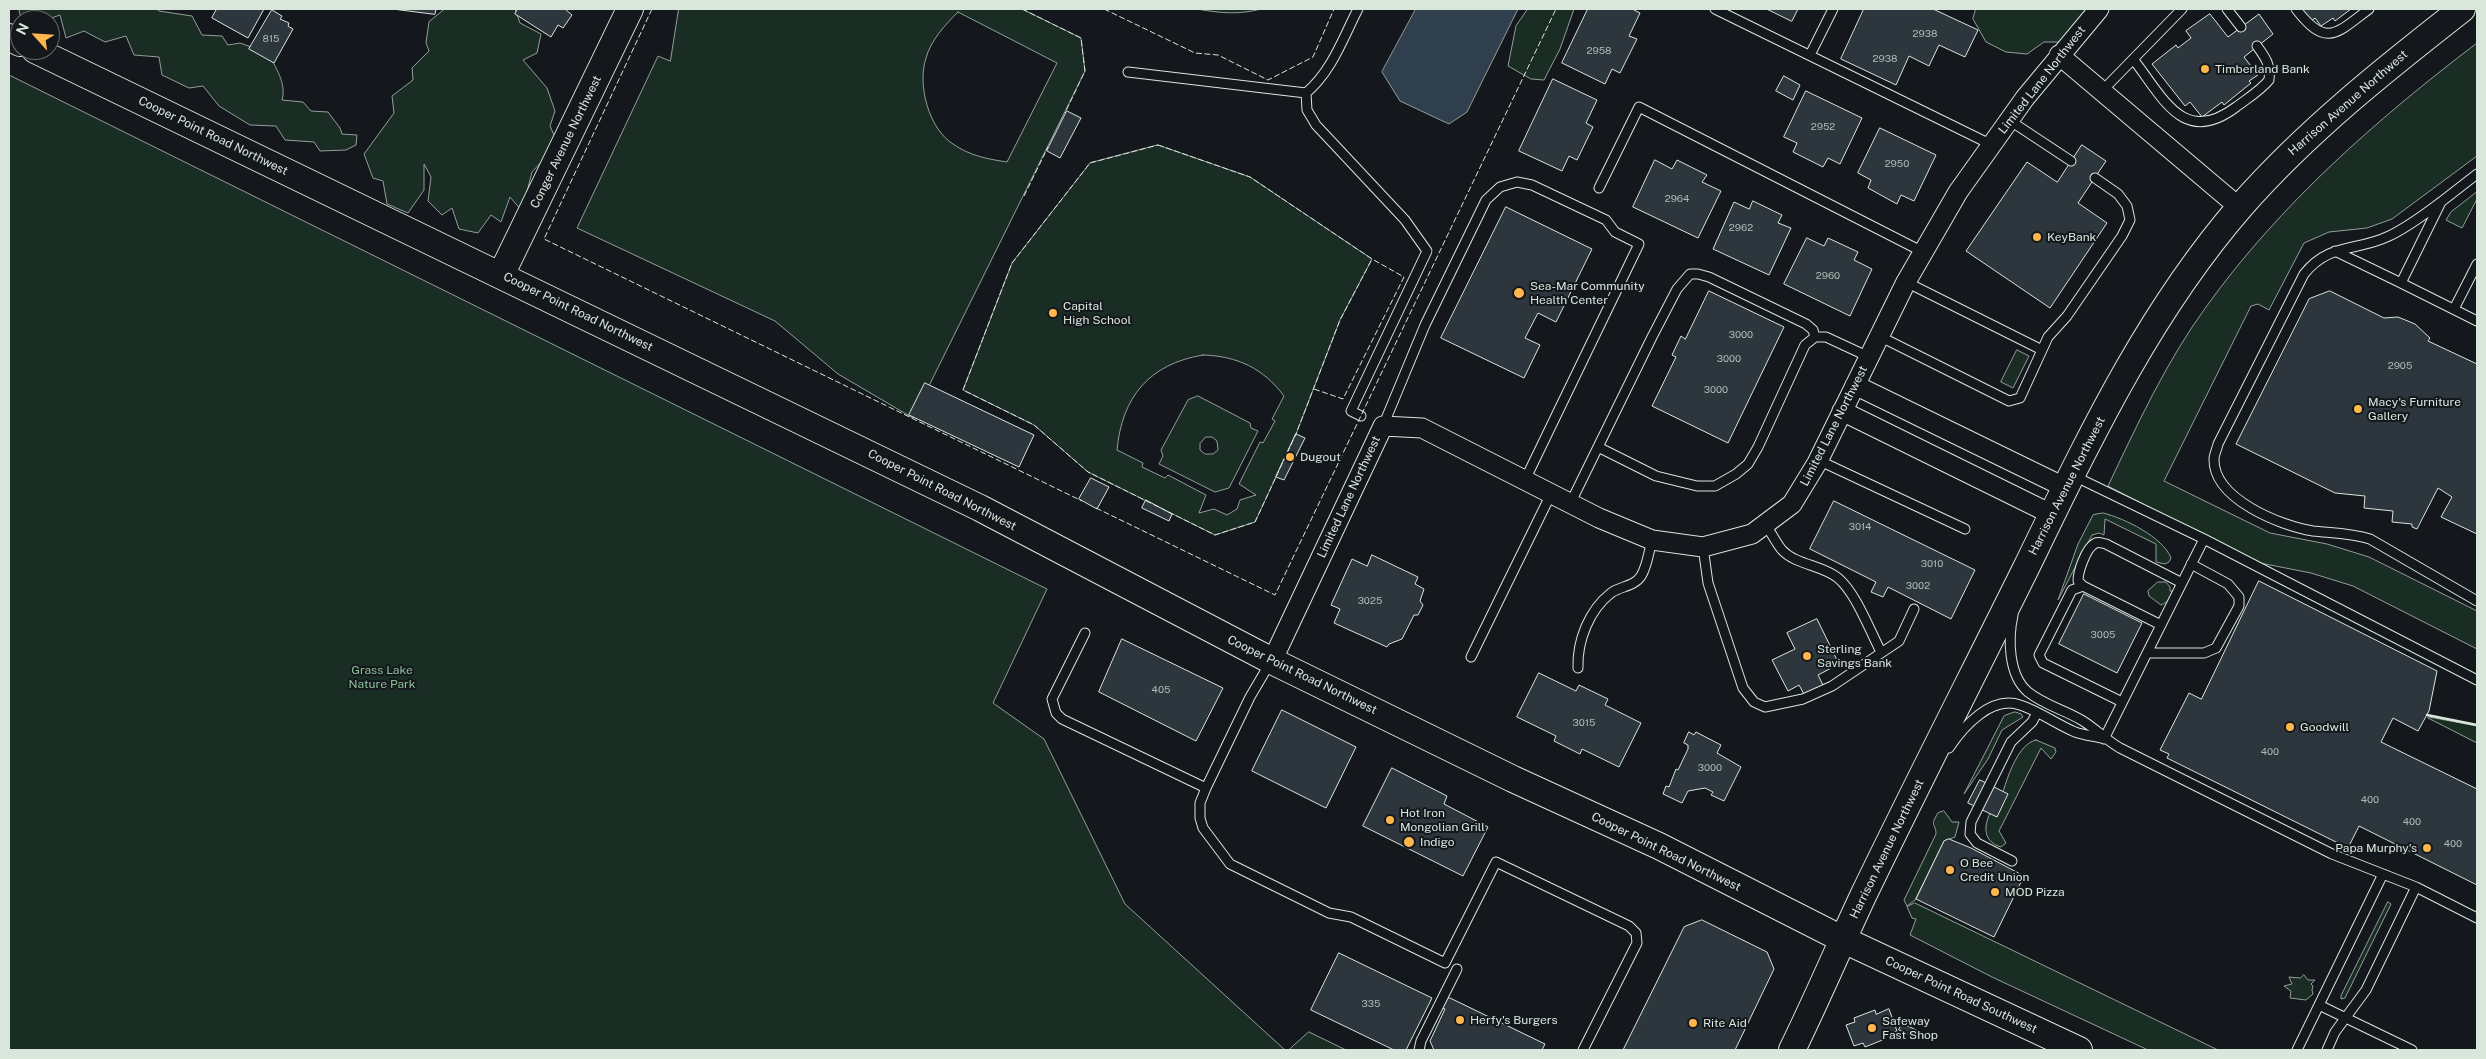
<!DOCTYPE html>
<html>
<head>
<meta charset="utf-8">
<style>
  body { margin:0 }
  #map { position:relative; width:2486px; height:1059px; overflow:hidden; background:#14181c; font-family:"Public Sans",sans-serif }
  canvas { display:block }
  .frame { position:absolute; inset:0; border:10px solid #d8e6dc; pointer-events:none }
  .north { position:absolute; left:10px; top:10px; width:50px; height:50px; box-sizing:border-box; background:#14181c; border:1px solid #626a69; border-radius:50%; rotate:296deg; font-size:14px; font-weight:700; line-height:20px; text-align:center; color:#d8e6dc }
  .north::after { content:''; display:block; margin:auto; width:18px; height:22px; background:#ffb74d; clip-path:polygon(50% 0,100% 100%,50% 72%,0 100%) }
</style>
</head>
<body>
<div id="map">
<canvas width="2486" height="1059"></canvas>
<div class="frame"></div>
<div class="north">N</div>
</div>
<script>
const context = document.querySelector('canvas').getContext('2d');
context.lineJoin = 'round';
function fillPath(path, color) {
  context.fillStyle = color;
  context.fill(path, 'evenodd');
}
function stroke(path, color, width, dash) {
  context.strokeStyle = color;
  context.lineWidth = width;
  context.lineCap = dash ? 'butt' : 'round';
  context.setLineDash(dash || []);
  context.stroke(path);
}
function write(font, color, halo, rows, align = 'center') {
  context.font = font + ' "Public Sans",sans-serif';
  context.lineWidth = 4;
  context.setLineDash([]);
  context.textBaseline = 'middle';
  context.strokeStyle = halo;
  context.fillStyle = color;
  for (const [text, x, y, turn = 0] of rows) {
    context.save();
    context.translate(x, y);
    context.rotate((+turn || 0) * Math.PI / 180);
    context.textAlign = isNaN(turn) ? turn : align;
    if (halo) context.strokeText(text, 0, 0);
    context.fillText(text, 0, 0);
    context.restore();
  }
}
const green = new Path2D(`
  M19,9H157L159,11L192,16L202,35L222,36L228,45L240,43L268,53C275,66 287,84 282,100L303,102L311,111L328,112L340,128L342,134L357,135L356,145L346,150L320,151L314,142L285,140L276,126L250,125L219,106L203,86L189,88L162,75L159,57L134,55L126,36L105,42L84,31L66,38L60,15L46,20H22Z
  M445,9H515L520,23L541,34L537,53L523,60L547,88L555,111L550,126L558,144L532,172L522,211L510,197L501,222L491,215L478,233L459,229L452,208L442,215L428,201L431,177L424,164V190L408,213L387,204L383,181L373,178L364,154L394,113L392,96L413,80L412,68L429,51L426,43L429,22Z
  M679,9H1022L1081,38L1085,71L913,418L838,374L775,321L577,228L658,56L670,61ZM958,12L1057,63L1007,162C988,159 970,156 953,144C929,129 917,85 926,58C931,40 945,25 958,12Z
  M1197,9H1261C1239,15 1219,13 1197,9Z
  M1528,9H1574L1560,49L1544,80L1531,79L1508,66L1516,26Z
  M1976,9H2089L2064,42H2044L2027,54L2006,52L1986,42L1973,19Z
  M2477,43V156L2392,219L2367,228L2329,232L2304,243L2269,310L2258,304L2251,306L2164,481L2270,533L2327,544L2369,557L2477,611V649L2353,586L2311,573L2255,562L2108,486C2137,425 2166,362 2206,307C2280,204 2377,119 2477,43Z
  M9,75L1047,589L993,703L1044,739L1125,904L1285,1050H9Z
  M1158,145L1250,177L1372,259L1340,320L1296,434L1255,522L1215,535L1088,472L1034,425L963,390L1012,263L1090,163ZM1203,355C1237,356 1263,368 1284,396L1272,419L1275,421L1263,443L1260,442L1239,484L1256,495L1240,500L1237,509L1227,515L1214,509L1199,513L1206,495L1168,475L1165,478L1142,467L1143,463L1117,450C1122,397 1149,364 1203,355Z
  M2477,192V199L2462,228L2446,220L2451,212Z
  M2017,350L2029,356L2013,388L2001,382Z
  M1198,396L1250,423L1251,428L1258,431L1229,488L1215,492L1159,464L1163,456L1161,450L1188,400ZM1206,437H1212L1217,441L1218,450L1213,454H1205L1200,450V444Z
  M2103,513C2124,518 2163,537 2171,558L2169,562L2165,564L2156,562V544L2105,519L2104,535L2099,533L2092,535L2058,600L2078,544L2093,515Z
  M2158,582H2166L2170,587V591H2173C2173,599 2167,602 2161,605L2149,596L2148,591Z
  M2015,712L2021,714L2023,717L2002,730L1988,759L1964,794L2004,716Z
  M2429,717L2477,726V743L2428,718Z
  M2036,740L2055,748L2056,752L2051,759L2041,748L1999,831L2006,843L2001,847C1984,842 1983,828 1990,813L1997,817C2001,796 2014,744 2036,740Z
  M1944,811L1952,822H1959L1955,837L1944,841L1915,900L1907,906L1904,900L1936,834C1936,823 1929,827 1938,813Z
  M2388,902L2391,904L2345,998L2341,999V996Z
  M1915,903L2218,1050H2148L1992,977L1910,935L1916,919L1912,918L1907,907Z
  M2304,975L2308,980H2315L2311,984L2313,986L2312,990L2313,994L2306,1000L2290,998L2291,991L2284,986L2292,984L2289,977L2300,978Z
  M1309,1032L1346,1050H1289Z`);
fillPath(green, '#1a2d24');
stroke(green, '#939e99', 1);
const water = new Path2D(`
  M1416,9H1518L1467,112L1449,124L1400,101L1382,72Z`);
fillPath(water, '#2f3f4d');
stroke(water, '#939e99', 1);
const building = new Path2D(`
  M217,9H264L248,38L212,18Z
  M393,9H436L435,14Z
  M518,9H565L572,15L563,28L558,25L551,37L515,14Z
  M1588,9H1632L1640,13L1629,36L1637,39L1620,73L1612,69L1605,84L1562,63Z
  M1767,9H1798L1792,21Z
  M1864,9H1933L1978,30L1965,57L1939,45L1929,66L1909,56L1896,85L1841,59Z
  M2300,9H2351L2335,21L2333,18L2321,26L2315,18L2310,22Z
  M272,10L282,16L280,19L289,23L288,26L293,29L274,63L249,49Z
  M2210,14L2228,37L2259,14L2273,34L2244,57L2258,75L2249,81L2251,83L2224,105L2222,102L2202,117L2190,102L2185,106L2152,64L2176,45L2178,48L2191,38L2186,31Z
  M1784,76L1800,85L1793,100L1776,91Z
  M1553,79L1597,100L1586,123L1593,127L1577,160L1569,156L1562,171L1519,151Z
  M1806,91L1862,118L1840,164L1828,158L1823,167L1793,152L1797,143L1784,137Z
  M1067,111L1081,118L1060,158L1047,151Z
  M1880,128L1936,155L1914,201L1901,195L1897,204L1868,188L1871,180L1858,173Z
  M2082,145L2106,161L2078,203L2107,223L2050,308L1966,251L2027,162L2057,182Z
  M1655,160L1672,169L1677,160L1707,175L1702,182L1721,191L1698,238L1633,207Z
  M1753,201L1782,215L1778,223L1791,228L1769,275L1713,249L1734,202L1749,209Z
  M1506,207L1592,249L1556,322L1538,313L1525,338L1540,345L1524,378L1441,338Z
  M1807,238L1824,246L1828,238L1858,252L1854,260L1872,269L1850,316L1784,284Z
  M1709,291L1784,327L1728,443L1652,406L1676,357L1672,355L1681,336L1685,339Z
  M2330,291L2384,318L2398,317L2415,324L2430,338L2428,341L2477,364V534L2441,517L2452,497L2438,488L2417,529L2412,527V524L2392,522L2393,511L2364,508L2365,496L2335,493L2236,444L2309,299Z
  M925,383L1034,435L1019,467L909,415Z
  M1296,434L1305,438L1284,480L1276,477Z
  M1091,478L1109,487L1097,509L1079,499Z
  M1146,500L1172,514L1169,521L1142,508Z
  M1834,501L1975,570L1951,619L1888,587L1883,597L1871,592L1876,582L1810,549Z
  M1372,555L1418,577L1415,584L1424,589L1420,601L1423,605L1418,615H1414L1402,639L1389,644L1387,647L1334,623L1340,609L1331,605L1352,559L1367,566Z
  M2259,581L2437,671L2429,711L2418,731L2393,718L2381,742L2477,789V885L2359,826L2348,848L2167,758L2169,754L2160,750L2189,693L2201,699Z
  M2084,594L2142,623L2117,673L2059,644Z
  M1817,619L1839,664L1818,675L1824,687L1805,696L1799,685L1788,691L1772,660L1795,649L1787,633Z
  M1122,639L1223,688L1196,741L1099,692Z
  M1539,673L1576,691L1579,685L1608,699L1605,705L1641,723L1619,767L1582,749L1580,754L1554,741L1556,736L1517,717Z
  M1282,710L1356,747L1326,808L1252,771Z
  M1689,732L1694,735L1696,732L1721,745L1717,753L1741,767L1724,801L1711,795L1713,792L1705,788L1688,791L1682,803L1663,794L1666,786L1669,787L1676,769L1678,770L1688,749V745L1684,743Z
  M1392,768L1447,796L1444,804L1488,827L1463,876L1363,826Z
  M1980,780L2008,794L1997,817L1968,803Z
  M1949,839L1971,848L2024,876L1994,937L1916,899L1944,841Z
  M1702,920L1767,952L1774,969L1735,1050H1623L1684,927Z
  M1339,953L1432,998L1406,1050H1394L1311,1010Z
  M1450,998L1545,1044L1542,1050H1434L1430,1041L1445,1009L1442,1008L1447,999Z
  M1889,1009L1897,1031L1883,1036L1885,1039L1865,1047L1863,1043L1854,1046L1846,1025L1855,1022L1854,1018L1875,1010L1876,1014Z
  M1902,1023L1918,1031L1915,1037L1899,1030Z`);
fillPath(building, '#2c363c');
stroke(building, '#d8e6dc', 1);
const lane = new Path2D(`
  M1715,9L1992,145
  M2227,9L2241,27
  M2296,9C2326,48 2336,34 2369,9
  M1810,55L1833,9
  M2133,59C2163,97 2183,147 2236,107C2248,98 2260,91 2269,80C2271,65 2265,57 2257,46
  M1128,72L1306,93C1332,71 1343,38 1358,9
  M2102,91L2182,9
  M1306,93L1307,110L1316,125L1405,220L1427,251L1351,411L1361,416
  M2009,120L2071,161
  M2477,174L2441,202L2401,283L2477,321
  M1599,188L1639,107L1923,252
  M2441,202C2425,214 2408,227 2389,236C2356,252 2330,242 2304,274L2218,444C2217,449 2214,455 2214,459C2213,499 2281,526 2313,531C2332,533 2351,533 2370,539L2477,601
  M2335,251L2401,283
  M1906,282L2042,350
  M2454,309L2477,264
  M1879,336L2009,401L2020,398L2048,337L2067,316L2122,236L2130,220L2127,206L2118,194L2095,178
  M1383,426L1425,325L1486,200L1500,187L1517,182L1532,185L1606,220L1615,232L1639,244L1525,480
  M1598,447L1656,476L1697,486H1715L1736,474L1748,464L1758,447L1805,345L1815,337H1826L1869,357
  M1818,460L1965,529
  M2074,476L2204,539L2477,680
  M1570,504L1652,337L1677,289L1690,274H1698L1709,277L1806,324L1813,330L1815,337
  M1765,524C1771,532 1776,543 1782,550C1796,565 1822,565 1838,578C1856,593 1870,631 1881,652
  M1703,547L1708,583L1743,688L1754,702L1765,707L1803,699L1832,686L1899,641L1914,609
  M2083,586L2072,590L2039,655L2043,663L2122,702
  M2013,615C2008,638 2008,675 2028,692C2044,705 2065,710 2083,721C2096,729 2106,740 2120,748L2332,854L2416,887L2477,918
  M2161,625L2083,586L2078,581C2078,571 2086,549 2094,544C2098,541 2101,543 2106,544L2182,583
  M1085,633L1052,699L1056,713L1062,719L1206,788L1250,697L1270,663
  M2147,653H2204L2216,648L2239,606V597L2228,584L2191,564
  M1471,657L1551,494
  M1578,668C1577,641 1589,610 1611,593C1620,586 1634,587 1641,576C1647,567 1649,551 1652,540
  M2104,739L2204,539
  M1949,748C1963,727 1991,695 2020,705C2039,711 2056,724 2075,732C2083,735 2093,736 2101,738
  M1206,788L1200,803V818L1203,828L1230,864L1329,913L1351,917L1445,963L1496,862L1629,926L1636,933L1637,943L1583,1050
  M2012,861L1977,843L1970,834L1971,822L2011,742L2032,722L2037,713
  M2319,1005L2412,1050
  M1419,1050L1421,1041L1457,969
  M2297,1050L2383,874
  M2327,1050L2335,1032L2366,990L2416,887`);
const street = new Path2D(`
  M2059,55L2240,208
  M1855,385L2064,487
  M1842,411L2051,514
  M1272,661L1383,426L1422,428L1599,518L1652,540L1703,547L1752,534L1792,504L1817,463L1906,282L1958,192L2025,98L2099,9`);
const secondary = new Path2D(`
  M9,37L20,43
  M35,50L980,508L1272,661L1513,779L1659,846L1844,940L2079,1050
  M501,275L630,9
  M1792,1050C1817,999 1839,947 1863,896C1916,786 1972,677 2026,568C2088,441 2148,313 2241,206C2307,131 2384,70 2462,9`);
stroke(lane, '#d8e6dc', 11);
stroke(street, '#d8e6dc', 21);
stroke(secondary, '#d8e6dc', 28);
stroke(lane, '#14181c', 9);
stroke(street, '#14181c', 19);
stroke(secondary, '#14181c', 26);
stroke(new Path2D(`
  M652,9L544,239L1082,501
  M1022,9L1081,38L1085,71L1065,113
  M1104,9L1195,53L1218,55L1268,80L1313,57L1334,9
  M1158,145L1250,177L1372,259L1340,320L1296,434L1255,522L1215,535L1088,472L1034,425L963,390L1012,263L1090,163Z
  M1024,196L1048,147
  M1314,389L1343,399L1404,277L1372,259
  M1096,508L1275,595L1556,9`), '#d8e6dc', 1, [6, 2.5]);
stroke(new Path2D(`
  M2427,715L2477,725`), '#d8e6dc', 2.5);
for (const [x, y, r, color] of [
  [2205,69,5,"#ffb74d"],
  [2037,237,5,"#ffb74d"],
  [1519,293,6,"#ffb74d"],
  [1053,313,5,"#ffb74d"],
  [2358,409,5,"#ffb74d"],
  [1290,457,5,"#ffb74d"],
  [1807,656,5,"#ffb74d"],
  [2290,727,5,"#ffb74d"],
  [1390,820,5,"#ffb74d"],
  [1409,842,6,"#ffb74d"],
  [2427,848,5,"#ffb74d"],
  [1950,870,5,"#ffb74d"],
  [1995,892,5,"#ffb74d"],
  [1460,1020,5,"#ffb74d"],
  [1693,1023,5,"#ffb74d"],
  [1872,1028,5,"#ffb74d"]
]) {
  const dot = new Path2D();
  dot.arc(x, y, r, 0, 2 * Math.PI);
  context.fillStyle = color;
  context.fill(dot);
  stroke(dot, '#14181c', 2);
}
write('10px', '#adbab4', null, [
  ["2938",1925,34],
  ["815",271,39],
  ["2958",1599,51],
  ["2938",1885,59],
  ["2952",1823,127],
  ["2950",1897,164],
  ["2964",1677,199],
  ["2962",1741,228],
  ["2960",1828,276],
  ["3000",1741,335],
  ["3000",1729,359],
  ["2905",2400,366],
  ["3000",1716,390],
  ["3014",1860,527],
  ["3010",1932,564],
  ["3002",1918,586],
  ["3025",1370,601],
  ["3005",2103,635],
  ["405",1161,690],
  ["3015",1584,723],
  ["400",2270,752],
  ["3000",1710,768],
  ["400",2370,800],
  ["400",2412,822],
  ["400",2453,844],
  ["335",1371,1004]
]);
write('12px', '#d8e6dc', '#14181c', [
  ["Timberland Bank",2215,69],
  ["KeyBank",2047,237],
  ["Sea-Mar Community",1530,286],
  ["Health Center",1530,300],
  ["Capital",1063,306],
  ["High School",1063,320],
  ["Macy's Furniture",2368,402],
  ["Gallery",2368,416],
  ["Dugout",1300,457],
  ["Sterling",1817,649],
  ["Savings Bank",1817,663],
  ["Goodwill",2300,727],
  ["Hot Iron",1400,813],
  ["Mongolian Grill",1400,827],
  ["Indigo",1420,842],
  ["Papa Murphy's",2417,848,"right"],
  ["O Bee",1960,863],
  ["Credit Union",1960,877],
  ["MOD Pizza",2005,892],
  ["Herfy's Burgers",1470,1020],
  ["Safeway",1882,1021],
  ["Fast Shop",1882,1035],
  ["Rite Aid",1703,1023]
], 'left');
write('12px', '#d8e6dc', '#14181c', [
  ["Limited Lane Northwest",2042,80,-52],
  ["Harrison Avenue Northwest",2348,103,-41],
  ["Cooper Point Road Northwest",213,136,26],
  ["Conger Avenue Northwest",566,142,-64],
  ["Cooper Point Road Northwest",578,312,26],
  ["Limited Lane Northwest",1834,426,-63],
  ["Harrison Avenue Northwest",2067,486,-63],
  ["Cooper Point Road Northwest",942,490,27],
  ["Limited Lane Northwest",1349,497,-65],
  ["Cooper Point Road Northwest",1302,675,26],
  ["Harrison Avenue Northwest",1887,849,-64],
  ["Cooper Point Road Northwest",1666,852,26],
  ["Cooper Point Road Southwest",1961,995,25]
]);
write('12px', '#8ac095', '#14181c', [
  ["Grass Lake",382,670],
  ["Nature Park",382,684]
]);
</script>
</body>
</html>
